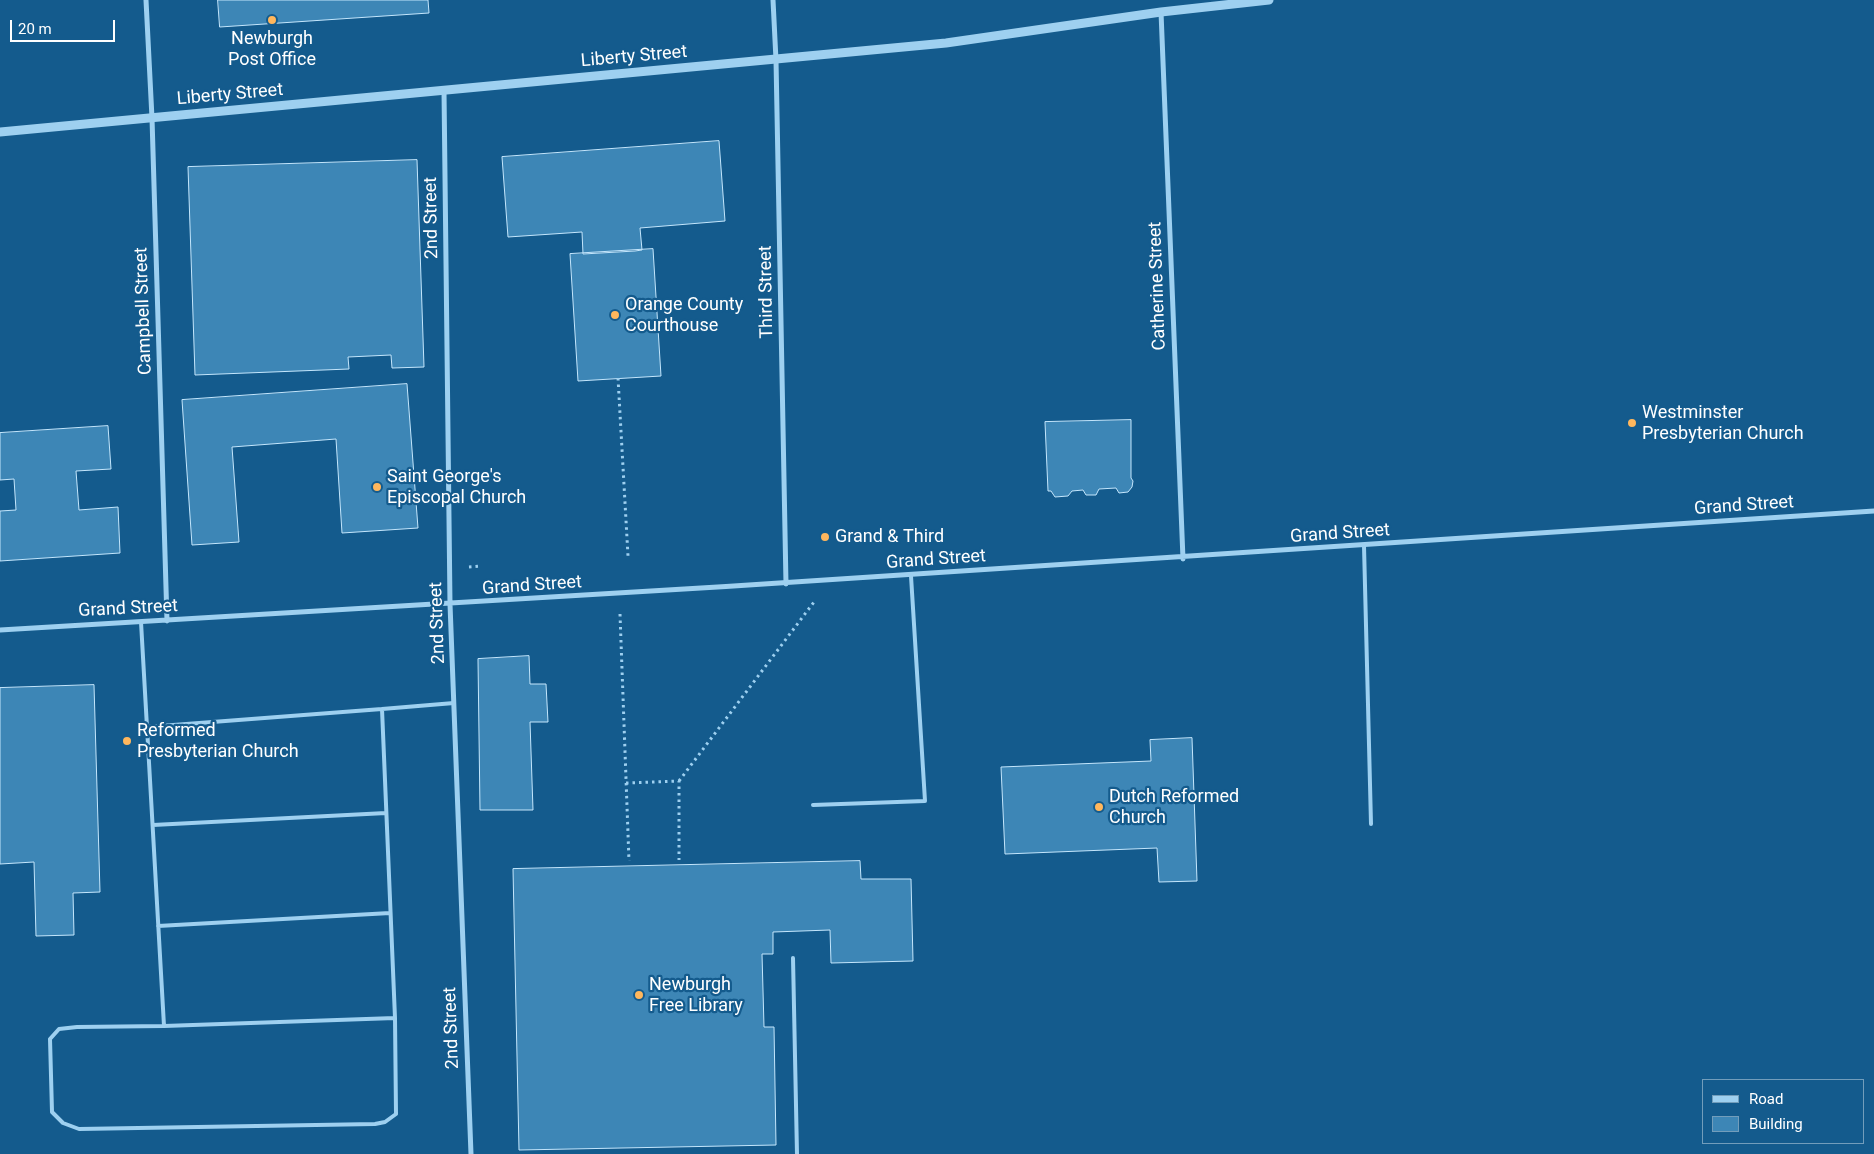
<!DOCTYPE html>
<html>
<head>
<meta charset="utf-8">
<style>
  body { margin:0 }
  #map { position:relative; width:1874px; height:1154px; overflow:hidden; background:#145b8d; font-family:Roboto,sans-serif }
  canvas { display:block }
  .legend { position:absolute; left:1702px; top:1079px; width:162px; height:65px; box-sizing:border-box; background:#145b8d; border:1px solid #729dbb; margin:0; padding:6px 9px; list-style:none; font-size:15px; color:#fff }
  .legend li { display:flex; align-items:center; gap:10px; height:25px }
  .legend b { width:25px; border:1px solid #729dbb }
  .scale { position:absolute; left:10px; top:20px; width:105px; height:22px; box-sizing:border-box; border:2px solid #fff; border-top:0; padding-left:6px; font-size:15px; line-height:18px; white-space:nowrap; color:#fff; -webkit-text-stroke:4px #145b8d; paint-order:stroke }
</style>
</head>
<body>
<div id="map">
<canvas width="1874" height="1154"></canvas>
<ul class="legend">
<li><b style="height:6px;background:#9ed0f0"></b>Road</li>
<li><b style="height:14px;background:#3d86b6"></b>Building</li>
</ul>
<div class="scale">20 m</div>
</div>
<script>
const context = document.querySelector('canvas').getContext('2d');
context.lineJoin = 'round';
function fillPath(path, color) {
  context.fillStyle = color;
  context.fill(path, 'evenodd');
}
function stroke(path, color, width, dash) {
  context.strokeStyle = color;
  context.lineWidth = width;
  context.lineCap = dash ? 'butt' : 'round';
  context.setLineDash(dash || []);
  context.stroke(path);
}
function write(font, color, halo, rows, align = 'center') {
  context.font = font + ' Roboto,sans-serif';
  context.lineWidth = 4.5;
  context.setLineDash([]);
  context.textBaseline = 'middle';
  context.strokeStyle = halo;
  context.fillStyle = color;
  for (const [text, x, y, turn = 0] of rows) {
    context.save();
    context.translate(x, y);
    context.rotate((+turn || 0) * Math.PI / 180);
    context.textAlign = isNaN(turn) ? turn : align;
    if (halo) context.strokeText(text, 0, 0);
    context.fillText(text, 0, 0);
    context.restore();
  }
}
const building = new Path2D(`
  M218,0H428L429,13L220,27Z
  M719,141L725,221L640,228L642,250L635,251L583,254L582,232L508,237L502,157Z
  M417,160L424,367L392,368L391,355L348,357L349,369L195,375L188,167Z
  M653,249L661,376L578,381L570,254Z
  M407,384L418,528L342,533L336,439L232,447L239,542L192,545L182,400Z
  M1131,420V478L1133,481L1132,487L1128,492L1119,493L1116,488L1099,489L1096,495H1086L1083,490L1072,491L1068,496L1055,497L1051,491H1048L1045,422Z
  M108,426L111,469L76,471L79,510L118,507L120,553L0,561V511L16,510L14,479L0,480V433Z
  M529,656L530,684H546L548,722H530L533,810H480L478,659Z
  M94,685L100,892L73,893L74,935L36,936L34,862L0,864V688Z
  M1192,738L1197,881L1159,882L1157,848L1005,854L1001,767L1151,761L1150,740Z
  M860,861L861,879H911L913,961L831,963L830,930L773,932V954H762L764,1027H774L776,1145L519,1150L513,869Z`);
fillPath(building, '#3d86b6');
stroke(building, '#c4e6fc', 1);
stroke(new Path2D(`
  M618,378L628,556
  M469,567L481,566
  M620,614L629,861
  M679,781L814,602
  M626,783L679,781V860`), '#9ed0f0', 3, [2.5, 4]);
stroke(new Path2D(`
  M1364,546L1371,824
  M141,622L164,1026L395,1018L382,709L454,703
  M147,727L382,709
  M813,805L925,801L911,576
  M153,825L386,813
  M158,926L390,913
  M793,958L797,1154
  M164,1026L77,1027L59,1029L50,1039L52,1112L63,1123L79,1129L375,1124L385,1122L396,1114L395,1018`), '#9ed0f0', 4);
stroke(new Path2D(`
  M146,0L152,118L167,621
  M773,0L776,60L786,584
  M1161,12L1183,559
  M444,91L450,604L471,1154
  M0,630C625,594 1249,554 1874,511`), '#9ed0f0', 5);
stroke(new Path2D(`
  M0,132L946,43L1161,12L1269,0`), '#9ed0f0', 9);
for (const [x, y, r, color] of [
  [272,20,5,"#ffb75d"],
  [615,315,5,"#ffb75d"],
  [1632,423,5,"#ffb75d"],
  [377,487,5,"#ffb75d"],
  [825,537,5,"#ffb75d"],
  [127,741,5,"#ffb75d"],
  [1099,807,5,"#ffb75d"],
  [639,995,5,"#ffb75d"]
]) {
  const dot = new Path2D();
  dot.arc(x, y, r, 0, 2 * Math.PI);
  context.fillStyle = color;
  context.fill(dot);
  stroke(dot, '#145b8d', 2);
}
write('18px', '#fff', '#145b8d', [
  ["Newburgh",272,39,"center"],
  ["Post Office",272,60,"center"],
  ["Orange County",625,305],
  ["Courthouse",625,326],
  ["Westminster",1642,413],
  ["Presbyterian Church",1642,434],
  ["Saint George's",387,477],
  ["Episcopal Church",387,498],
  ["Grand & Third",835,537],
  ["Reformed",137,731],
  ["Presbyterian Church",137,752],
  ["Dutch Reformed",1109,797],
  ["Church",1109,818],
  ["Newburgh",649,985],
  ["Free Library",649,1006]
], 'left');
write('18px', '#fff', '#145b8d', [
  ["Liberty Street",634,57,-5],
  ["Liberty Street",230,95,-5],
  ["2nd Street",432,218,-91],
  ["Catherine Street",1158,286,-92],
  ["Third Street",767,292,-91],
  ["Campbell Street",144,311,-92],
  ["Grand Street",1744,506,-4],
  ["Grand Street",1340,534,-4],
  ["Grand Street",936,560,-4],
  ["Grand Street",532,586,-4],
  ["Grand Street",128,609,-3],
  ["2nd Street",438,623,-92],
  ["2nd Street",452,1028,-92]
]);
</script>
</body>
</html>
